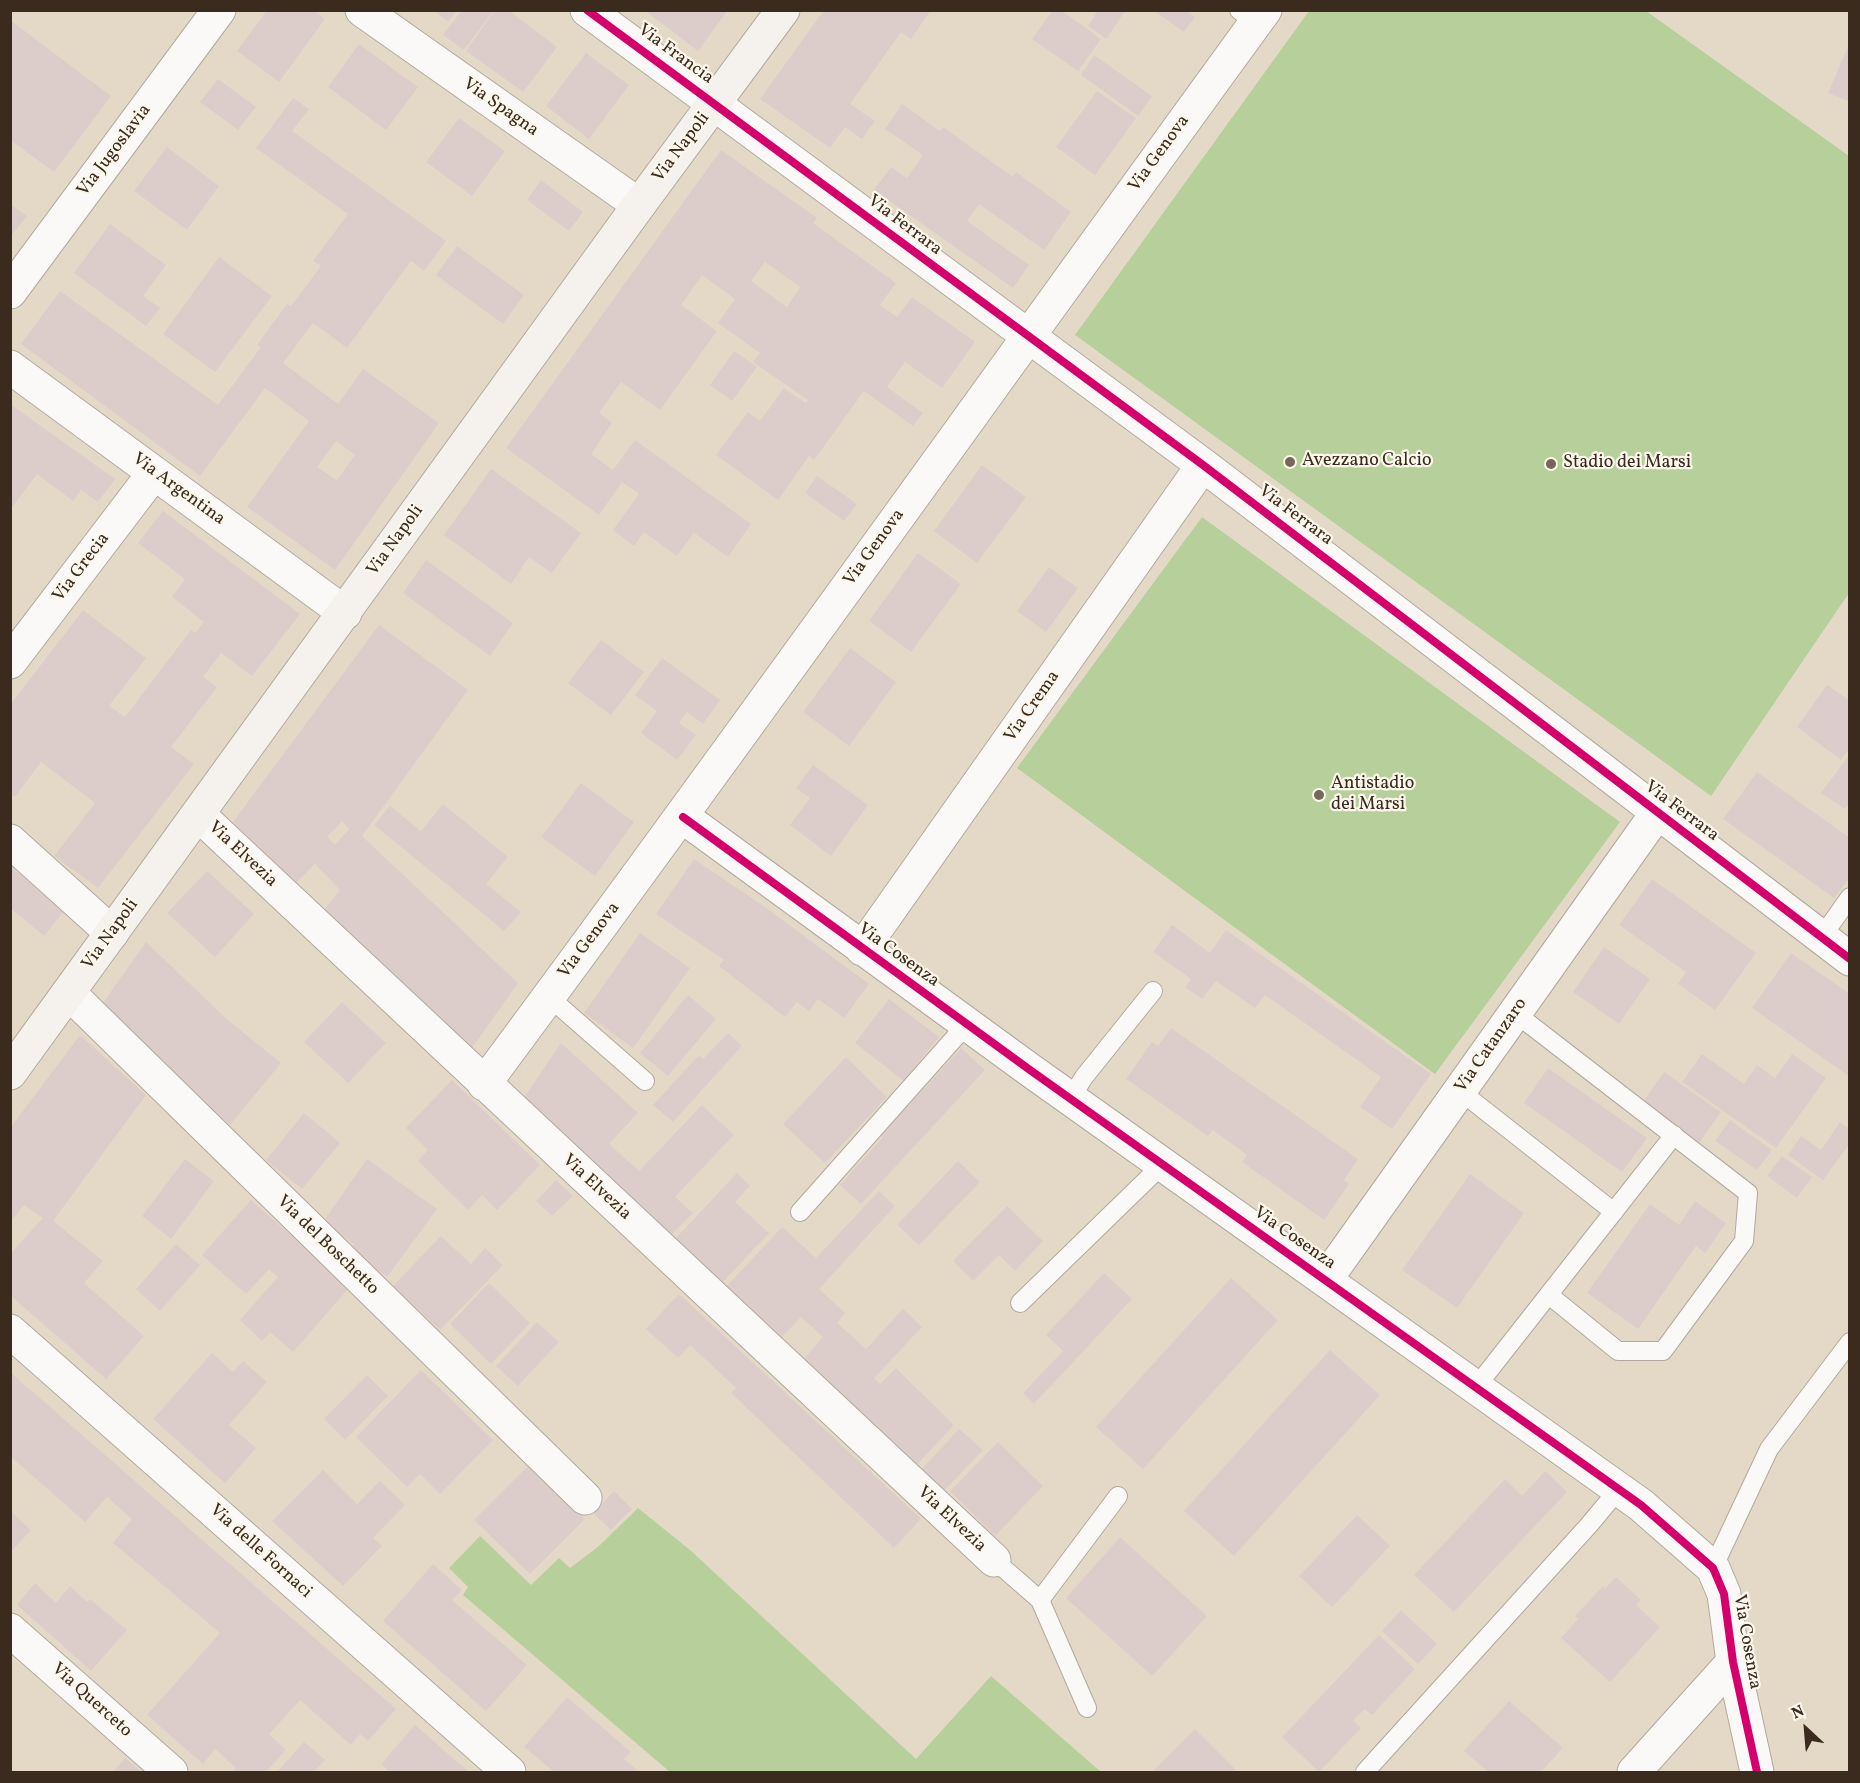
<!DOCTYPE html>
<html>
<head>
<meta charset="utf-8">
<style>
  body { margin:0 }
  #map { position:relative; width:1860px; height:1783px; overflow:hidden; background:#e4d9c7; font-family:Vollkorn,serif }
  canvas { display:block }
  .frame { position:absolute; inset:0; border:12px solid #3b2a1e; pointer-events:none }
  .north { position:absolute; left:1776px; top:1699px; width:60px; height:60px; -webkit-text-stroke:4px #fbf7ec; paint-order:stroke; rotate:334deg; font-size:16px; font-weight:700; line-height:24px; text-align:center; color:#3b2a1e }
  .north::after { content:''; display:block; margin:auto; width:21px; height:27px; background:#3b2a1e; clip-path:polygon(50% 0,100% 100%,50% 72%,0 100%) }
</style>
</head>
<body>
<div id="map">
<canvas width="1860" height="1783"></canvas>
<div class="frame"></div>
<div class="north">N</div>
</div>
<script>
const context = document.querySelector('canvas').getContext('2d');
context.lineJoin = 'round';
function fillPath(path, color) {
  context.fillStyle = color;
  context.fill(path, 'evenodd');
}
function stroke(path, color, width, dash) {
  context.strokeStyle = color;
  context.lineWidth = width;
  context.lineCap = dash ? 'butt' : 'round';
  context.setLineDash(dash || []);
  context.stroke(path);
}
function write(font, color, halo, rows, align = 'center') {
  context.font = font + ' Vollkorn,serif';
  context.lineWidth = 4.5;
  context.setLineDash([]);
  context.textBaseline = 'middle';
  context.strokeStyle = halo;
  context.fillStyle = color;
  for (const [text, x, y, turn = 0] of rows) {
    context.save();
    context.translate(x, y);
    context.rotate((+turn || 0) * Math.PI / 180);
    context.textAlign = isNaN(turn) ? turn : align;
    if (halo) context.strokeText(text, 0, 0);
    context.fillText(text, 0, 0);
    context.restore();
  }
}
fillPath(new Path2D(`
  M1309,11H1646L1849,156V593L1711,796L1075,335Z
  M1202,517L1620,822L1435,1074L1017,768Z
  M638,1508L690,1550L916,1759L991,1676L1101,1772H670L463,1595L468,1587L449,1568L480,1536L531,1585L559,1558L570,1568L599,1546Z`), '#b7cf9a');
fillPath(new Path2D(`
  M267,10H314L325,19L279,82L237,51Z
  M433,10H457L448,22Z
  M462,10H494L464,50L443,35Z
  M495,10H508L557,47L523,92L466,51Z
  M644,10H728L698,51Z
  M824,10H931L911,39L901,32L850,104L875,121L862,139L845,127L830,148L760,99Z
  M1053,10H1061L1101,39L1078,71L1032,39Z
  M1098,10H1126L1106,39L1088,26Z
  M1153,10H1186L1195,17L1184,32Z
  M10,20L111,96L54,172L10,140Z
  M1850,42V102L1828,93Z
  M359,44L418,87L386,130L328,87Z
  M586,53L629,85L589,139L546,106Z
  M1094,55L1152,96L1138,116L1081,75Z
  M218,79L256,107L238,130L200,102Z
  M1097,91L1136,118L1095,175L1056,147Z
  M293,98L309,109L292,131L446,241L424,271L411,261L347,348L313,323L283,363L338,404L363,369L439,423L335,570L247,507L309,421L265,388L200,476L21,344L60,291L218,405L261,347L257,345L287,304L291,306L321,266L313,261L348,214L256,148ZM336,441L355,455L337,480L317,467Z
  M902,104L940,131L943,127L1013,177L1016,172L1071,212L1044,250L979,204L967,221L1029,265L1013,288L874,190L891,167L907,178L923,155L885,129Z
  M459,118L505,151L472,196L426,162Z
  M167,147L219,186L187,230L134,191Z
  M721,150L817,218L813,223L896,283L880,305L897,317L912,297L975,342L942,388L905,362L887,387L923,413L913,426L864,391L814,460L809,456L778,500L716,455L748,412L760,421L784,388L806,403L808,400L753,362L760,353L718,323L735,299L702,275L681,305L717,331L660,410L621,382L599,413L612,423L591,454L613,470L635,440L751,524L728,557L694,533L677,556L644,532L634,546L613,530L639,494L622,482L599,515L506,448ZM765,262L800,287L787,307L751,281Z
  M541,180L583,212L569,231L527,200Z
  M10,204L27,216L10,237Z
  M110,224L166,265L143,296L160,308L146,326L74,273Z
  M457,246L524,295L503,324L436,275Z
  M219,257L272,296L215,372L163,334Z
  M734,351L757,367L732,401L710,385Z
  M10,404L115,479L98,502L81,490L73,501L37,474L10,510Z
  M982,465L1026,497L977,563L934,531Z
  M491,469L581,533L552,573L529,557L511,584L444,535Z
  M817,476L857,504L844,521L805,493Z
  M163,511L300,614L252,676L221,653L203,677L217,687L171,747L194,764L98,888L54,856L95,803L41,762L15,797L10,794V705L83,610L146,658L109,706L125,717L191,630L195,633L204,622L172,597L185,579L138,543Z
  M918,553L961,584L911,652L869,621Z
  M426,560L513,623L490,656L403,593Z
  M1049,567L1078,588L1046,632L1017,611Z
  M379,625L468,690L362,836L518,983L472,1048L322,912L340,890L315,864L296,883L233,822ZM342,821L349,829L335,845L327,837Z
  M601,640L644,672L611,715L568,683Z
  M850,648L896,682L849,746L803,712Z
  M662,658L720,700L703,724L687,712L679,723L696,735L677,760L641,733L657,711L635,695Z
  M1827,685L1850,701V748L1841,760L1797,727Z
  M1850,754V802L1845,809L1821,793Z
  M813,765L868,805L831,856L790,825L810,798L796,788Z
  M1757,772L1850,838V877L1834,898L1723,819Z
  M581,783L634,822L595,876L541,837Z
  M443,804L508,857L486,884L521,912L504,931L374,825L390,806L421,831Z
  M694,859L765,907L869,984L844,1018L818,999L809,1011L797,1002L785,1017L719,966L724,960L656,914Z
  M10,866L64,911L44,936L10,908Z
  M207,871L254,914L215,957L167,913Z
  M1652,879L1756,953L1715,1010L1678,984L1686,972L1619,925Z
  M1172,925L1210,953L1226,930L1431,1074L1392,1129L1360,1107L1381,1077L1265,995L1255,1008L1216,981L1202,999L1185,987L1191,979L1153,952Z
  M640,933L690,968L633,1048L584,1013Z
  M146,942L228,1020L281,1063L230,1125L178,1082L102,1004Z
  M1604,947L1650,979L1619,1024L1573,992Z
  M1791,953L1850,994V1077L1752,1008Z
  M688,995L716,1019L668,1076L640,1053Z
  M889,999L939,1037L904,1081L855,1043Z
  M342,1002L386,1043L348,1083L304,1042Z
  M1171,1028L1358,1159L1344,1180L1349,1184L1324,1220L1242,1162L1247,1155L1213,1130L1208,1136L1126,1079L1152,1042L1158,1046Z
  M728,1033L742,1046L673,1122L653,1105L699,1055L703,1059Z
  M80,1035L146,1095L53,1221L103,1261L84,1283L144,1336L106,1379L10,1295V1254L43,1218L24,1205L10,1222V1128Z
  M561,1043L638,1113L609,1144L639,1171L702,1105L734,1135L675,1197L693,1213L668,1238L523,1099Z
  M961,1048L985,1070L861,1204L840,1185L883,1137L881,1135Z
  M1702,1054L1744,1084L1757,1065L1775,1078L1792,1054L1826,1078L1776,1148L1682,1082Z
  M846,1057L887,1097L825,1163L783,1124Z
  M1548,1068L1647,1138L1622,1172L1524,1103Z
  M1664,1072L1721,1112L1699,1143L1642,1103Z
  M452,1080L540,1165L497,1210L482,1195L468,1210L418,1161L428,1150L406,1128Z
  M304,1113L340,1143L302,1189L266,1160Z
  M1730,1120L1772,1150L1757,1170L1715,1141Z
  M1840,1122L1850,1129V1143L1823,1180L1788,1155L1801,1136L1821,1150Z
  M1782,1156L1812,1177L1797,1198L1767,1176Z
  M185,1159L214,1181L171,1239L142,1216Z
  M367,1159L437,1209L387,1277L350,1250L354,1244L323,1222Z
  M958,1161L980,1182L919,1245L897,1225Z
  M737,1173L750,1186L735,1202L769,1233L721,1284L674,1240Z
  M1470,1174L1524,1213L1457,1308L1402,1270Z
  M556,1180L573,1196L552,1216L536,1201Z
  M879,1191L895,1206L819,1289L845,1313L837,1323L866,1349L903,1309L922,1327L874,1378L880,1384L896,1368L954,1425L913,1469L800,1363L823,1337L801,1317L780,1339L724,1289L782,1227L816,1258Z
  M251,1200L350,1287L293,1352L270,1332L262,1341L240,1320L278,1277L269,1269L246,1294L202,1255Z
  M1695,1201L1726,1223L1705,1253L1696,1246L1638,1329L1587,1293L1650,1204L1679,1225Z
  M1007,1206L1043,1241L1015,1271L999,1255L973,1281L953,1261Z
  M441,1236L471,1264L485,1248L503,1265L440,1330L393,1286Z
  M176,1244L200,1265L160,1311L136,1289Z
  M1104,1273L1132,1299L1034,1404L1023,1393L1063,1351L1046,1335Z
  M1231,1278L1278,1320L1143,1469L1096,1427Z
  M489,1283L530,1323L491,1364L450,1324Z
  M679,1294L921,1519L894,1548L731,1393L736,1388L690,1345L678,1358L646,1329Z
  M537,1322L559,1342L518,1386L496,1366Z
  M1330,1350L1380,1395L1234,1556L1184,1511Z
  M212,1353L233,1372L243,1361L267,1382L229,1425L256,1448L225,1483L153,1419Z
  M421,1370L493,1440L440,1494L420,1474L407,1487L356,1437Z
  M10,1372L396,1709L368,1741L360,1734L351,1745L300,1700L269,1734L286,1750L266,1772H232L236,1768L215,1749L203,1764L147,1715L220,1633L113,1543L132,1519L107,1497L85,1522L10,1456Z
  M367,1375L388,1396L345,1440L324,1419Z
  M959,1429L983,1450L940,1495L917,1474Z
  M998,1442L1043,1486L995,1536L950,1491Z
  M529,1465L585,1519L530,1574L474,1520Z
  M323,1470L357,1504L380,1481L405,1505L373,1538L382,1546L343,1586L272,1521Z
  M1545,1471L1567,1492L1454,1612L1414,1575L1505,1479L1522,1496Z
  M614,1491L632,1509L611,1530L593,1513Z
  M10,1511L31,1530L10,1553Z
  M1357,1515L1390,1546L1332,1607L1299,1576Z
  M1120,1537L1207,1616L1152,1676L1066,1598Z
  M433,1564L462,1590L452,1600L527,1665L486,1711L383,1621Z
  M1616,1577L1641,1600L1636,1605L1660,1627L1610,1682L1561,1638L1578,1619L1575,1616L1603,1586L1605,1588Z
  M35,1583L56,1603L70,1586L87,1602L90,1599L127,1630L91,1671L17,1605Z
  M1401,1610L1437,1644L1418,1664L1382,1631Z
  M1379,1635L1415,1669L1372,1715L1365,1709L1353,1720L1361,1728L1319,1772L1282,1737Z
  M567,1697L631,1752L624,1759L639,1772H554L524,1747Z
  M1509,1701L1563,1748L1541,1772H1488L1464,1751Z
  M415,1725L469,1772H390L381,1764Z
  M1195,1729L1238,1772H1152Z
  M304,1742L325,1760L314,1772H277Z
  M125,1758L141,1772H113Z`), '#dccdcb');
const service = new Path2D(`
  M1239,10L1256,23
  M1821,938L1850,897
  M549,997L645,1081
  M1515,1013L1748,1193L1744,1241L1663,1351H1618L1549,1295
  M1460,1091L1614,1212
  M1071,1098L1084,1077L1153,991
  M800,1212L967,1024
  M1020,1303L1163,1164
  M1476,1387L1674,1135
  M994,1560L1040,1600L1087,1708
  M1713,1568L1769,1449L1850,1342
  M1040,1600L1118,1496
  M1365,1772L1589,1525L1619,1489`);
const minor = new Path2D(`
  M362,10L639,205
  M587,10L1203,465L1850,959
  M10,292L219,10
  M10,367L345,613
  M10,662L154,473
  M199,815L994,1560
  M683,817L1030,1070L1641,1505L1713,1568L1724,1594L1733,1662L1757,1772
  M10,841L112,933
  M862,949L1203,465
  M69,993L585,1498
  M484,1084C748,729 1004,368 1265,10
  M1326,1279L1657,813
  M10,1331L509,1772
  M10,1630L171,1772
  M1634,1772L1733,1662`);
const secondary = new Path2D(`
  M10,1073L639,205L783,10`);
stroke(service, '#b1a99d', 20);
stroke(minor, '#b1a99d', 35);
stroke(secondary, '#b1a99d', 35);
stroke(service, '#fbf9f7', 18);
stroke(minor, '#fbf9f7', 33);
stroke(secondary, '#f5f1ec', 33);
stroke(new Path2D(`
  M587,10L1203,465L1850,959
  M683,817L1030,1070L1641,1505L1713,1568L1724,1594L1733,1662L1757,1772`), '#d6006c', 8);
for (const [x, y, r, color] of [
  [1290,462,6,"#766759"],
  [1551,464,6,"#766759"],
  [1319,795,6,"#766759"]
]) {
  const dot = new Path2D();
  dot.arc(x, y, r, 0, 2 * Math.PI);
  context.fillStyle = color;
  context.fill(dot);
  stroke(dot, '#fbf7ec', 2);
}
write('18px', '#3b2a1e', '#fbf7ec', [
  ["Via Francia",675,55,36],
  ["Via Spagna",500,108,35],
  ["Via Napoli",682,148,-53],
  ["Via Jugoslavia",115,151,-53],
  ["Via Genova",1160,154,-54],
  ["Via Ferrara",904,226,37],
  ["Via Argentina",178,490,36],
  ["Via Ferrara",1295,516,37],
  ["Via Napoli",396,541,-54],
  ["Via Genova",875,548,-54],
  ["Via Grecia",82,568,-53],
  ["Via Crema",1033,707,-55],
  ["Via Ferrara",1681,812,37],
  ["Via Elvezia",242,855,43],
  ["Via Napoli",111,935,-54],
  ["Via Genova",590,941,-53],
  ["Via Cosenza",898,956,36],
  ["Via Catanzaro",1492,1046,-55],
  ["Via Elvezia",596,1188,43],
  ["Via Cosenza",1294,1239,35],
  ["Via del Boschetto",327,1246,44],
  ["Via Elvezia",951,1520,43],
  ["Via delle Fornaci",260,1552,42],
  ["Via Cosenza",1746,1642,80],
  ["Via Querceto",91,1701,42]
]);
write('18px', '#3b2a1e', '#fbf7ec', [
  ["Avezzano Calcio",1302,462],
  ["Stadio dei Marsi",1563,464],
  ["Antistadio",1331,785],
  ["dei Marsi",1331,806]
], 'left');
</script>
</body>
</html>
